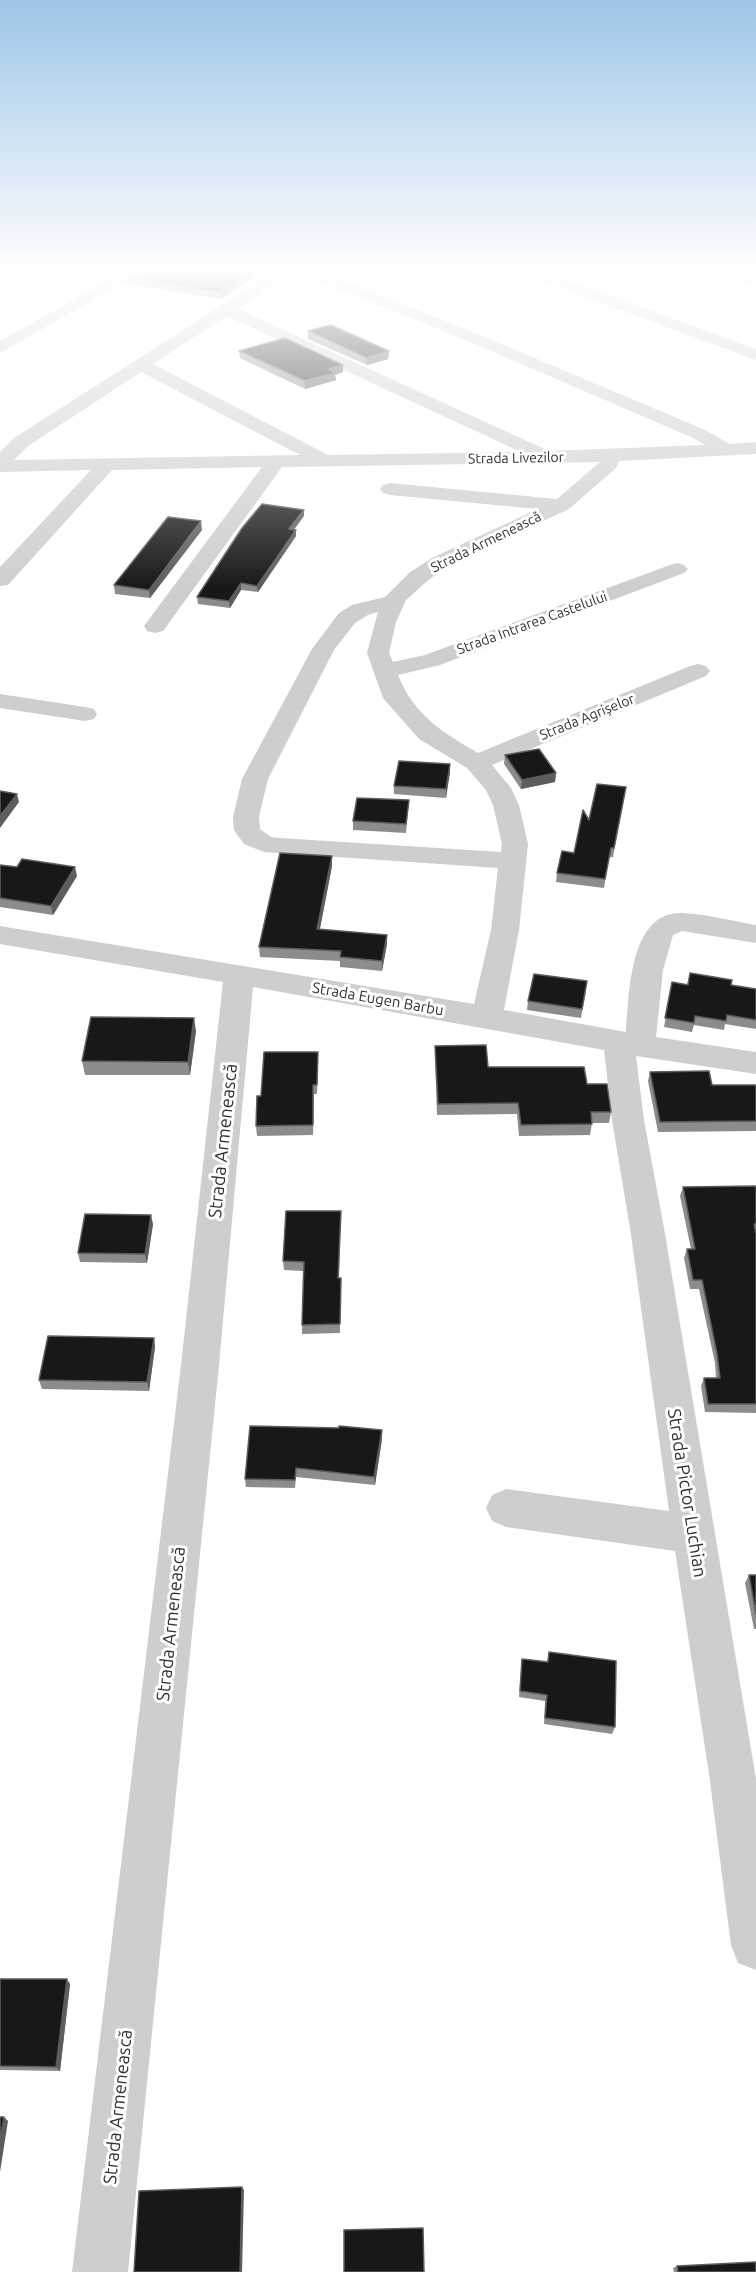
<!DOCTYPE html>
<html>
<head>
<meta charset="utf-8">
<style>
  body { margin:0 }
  canvas { display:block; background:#fff }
</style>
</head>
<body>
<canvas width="756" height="2272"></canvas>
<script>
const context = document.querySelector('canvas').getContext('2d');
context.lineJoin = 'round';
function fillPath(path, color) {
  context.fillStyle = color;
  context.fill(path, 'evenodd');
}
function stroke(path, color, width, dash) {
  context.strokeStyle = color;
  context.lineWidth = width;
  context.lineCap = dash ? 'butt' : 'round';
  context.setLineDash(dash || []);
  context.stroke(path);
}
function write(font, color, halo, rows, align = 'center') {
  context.font = font + ' Ubuntu,sans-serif';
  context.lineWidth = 6;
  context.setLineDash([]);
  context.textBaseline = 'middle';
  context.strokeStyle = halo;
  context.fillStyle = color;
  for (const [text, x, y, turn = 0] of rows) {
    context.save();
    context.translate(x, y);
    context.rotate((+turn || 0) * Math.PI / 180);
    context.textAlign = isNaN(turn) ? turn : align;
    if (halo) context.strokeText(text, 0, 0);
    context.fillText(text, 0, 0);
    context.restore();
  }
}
fillPath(new Path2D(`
  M127,270H146L0,353V341Z
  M277,270H295L238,309L549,451L705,445L691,437L461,338L298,273L296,270H317L473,332L703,429L730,444L756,442V454L619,461L616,468L569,509L446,566L425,583L406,600L396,622L389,653L393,662L425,655L670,565L677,563L684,565L688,569L684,573L440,665L398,675C414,715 442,732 478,753L690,666L698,664L706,666L710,671L706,676L492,765L511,788L519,805L528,844L519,930L504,1010L626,1032C629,995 629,910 683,913C707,914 732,921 756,925V943L682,931L673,935L663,970L656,1037L756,1052V1074L636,1056L644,1120L664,1228L756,1779V1970L738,1963L731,1945L709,1774L675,1551L506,1527L492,1521L486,1508L492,1495L506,1489L669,1511L630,1228L612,1120L604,1050L253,987L219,1365L128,2272H72L181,1365L223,982L0,944V926L474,1004L491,930L498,868L264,852L244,844L234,830L233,817L242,779L312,649L339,613L352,605L385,597L409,573L432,558L538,509L390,495L383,493L380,489L383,485L390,483L557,499L600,462L282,467L163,631L155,633L147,631L144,626L262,467L112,470L8,585L0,586V567L91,470L0,472V452L14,438ZM227,316L521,452L328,455L153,364ZM141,372L300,455L14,460L28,446ZM378,612L367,653L383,698L419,739L467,768L486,790L493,805L502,844L501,852L280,838L271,837L260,829L259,817L268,779L334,650L355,623L368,615Z
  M518,270H540L756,349V360L520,273Z
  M756,273V288L744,281L751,274Z
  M0,694L85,707L94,709L97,714L94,719L85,721L0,708Z`), '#cecece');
fillPath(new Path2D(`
  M140,270H264L221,299L127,284L126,278Z
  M308,331L388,359L367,365L308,339Z
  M239,351L343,372L335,375L336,380L305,389L240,358Z
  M304,516L294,530L296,536L258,592L241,590L230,608L198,604L197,597Z
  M202,530L150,598L115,594L114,585Z
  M505,755L556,773L555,782L521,789L504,764Z
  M450,764L446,798L394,794V786Z
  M626,787L613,857H609L604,888L556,882L557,873L574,853L589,820Z
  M409,800L406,833L353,830V821Z
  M0,865L77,876L53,915L0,907Z
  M332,866L320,929L387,935V944L382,971L340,967V961L260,957L259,947Z
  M690,973L731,985L756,989V1029L725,1024L724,1030L694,1025L692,1032L664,1027L672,982L687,985Z
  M586,991L581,1018L527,1010L528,1001Z
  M196,1031L190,1075H85L82,1061Z
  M435,1046L488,1067L587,1084L611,1112L609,1123H592L590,1135L519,1136L517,1114L437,1115L435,1057Z
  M318,1052L317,1094H314L313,1135L257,1136L256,1126L261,1096Z
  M650,1072L712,1085H756V1131L658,1132L648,1081Z
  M756,1186V1413L705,1412L701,1386L704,1378H716L715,1363L699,1289H690L684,1258L687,1249H691L680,1196L683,1187Z
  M341,1211L339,1278L340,1333L302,1334V1325L303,1271L284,1270L283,1261Z
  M153,1224L147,1263L80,1262L78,1253Z
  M154,1338L155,1347L149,1391L42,1389L39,1380Z
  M382,1439L375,1485L296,1477L295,1488L246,1487L245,1479Z
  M749,1575H756V1629H754L745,1583Z
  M549,1652L615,1727L612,1734L544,1724L545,1701L519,1697L522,1659L547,1662Z
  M0,1979L70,1984L60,2071L0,2070Z
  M677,2266L756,2272H674L673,2268Z`), '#8c8c8c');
fillPath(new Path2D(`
  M254,270H264L221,299L220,292Z
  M389,351L388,359L367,365V358Z
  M343,365V372L335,375L336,380L305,389V381L329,369Z
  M304,510V516L289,535V529Z
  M201,521L202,530L150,598L149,590Z
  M296,530V536L258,592L257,586Z
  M241,583V590L230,608L229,601Z
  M450,764V773L446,798V789Z
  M556,773L555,782L521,789L522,780Z
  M17,794L19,802L0,828V816Z
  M332,856V866L318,938L317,929Z
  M75,867L77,876L53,915L51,906Z
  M387,935V944L382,971V961Z
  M194,1018L196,1031L190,1075L188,1062Z
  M151,1215L153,1224L147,1263L145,1254Z
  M154,1338L155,1347L149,1391L147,1382Z
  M382,1430V1439L375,1485L374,1477Z
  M67,1979L70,1984L60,2071L56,2067Z
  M4,2117L8,2121L0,2172V2141Z
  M242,2187L244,2190L242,2272H240Z`), '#5d5d5d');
const building = new Path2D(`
  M140,270H254L220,292L126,278Z
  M331,325L389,351L367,358L308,331Z
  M285,338L343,365L329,369L335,373L305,381L239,351Z
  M262,504L304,510L289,529L296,530L257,586L241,583L229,601L197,597L242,528Z
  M168,517L201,521L149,590L114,585Z
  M539,749L556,773L522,780L505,755Z
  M399,761L450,764L446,789L394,786Z
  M597,784L626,787L614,848H611L605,879L557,873L562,851L574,853L583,810L589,820Z
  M0,791L17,794L0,816Z
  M357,798L409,800L406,824L353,821Z
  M280,853L332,856L317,929L387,935L382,961L340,957L341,951L259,947Z
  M22,859L75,867L51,906L0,898V865L17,867Z
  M690,973L732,980L731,985L756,989V1020L727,1015L726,1021L695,1016L694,1023L665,1018L672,982L688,985Z
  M534,974L587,981L582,1009L528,1001Z
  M91,1017L194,1018L188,1062L82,1061Z
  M486,1045L488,1067H584L587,1084H607L611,1112H591L592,1124L521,1125L518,1103L438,1104L435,1046Z
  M264,1052H318L317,1085H313V1125L256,1126L257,1096H261Z
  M709,1071L712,1085H756V1121L660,1122L650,1072Z
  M756,1186V1224H754L756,1234V1404H708L704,1378H720L717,1354L702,1280H693L687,1249H695L683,1187Z
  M286,1211H341L338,1278H341L340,1324L302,1325L304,1262L283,1261Z
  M85,1214L151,1215L145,1254L78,1253Z
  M48,1336L154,1338L147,1382L39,1380Z
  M250,1426L339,1428V1426L382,1430L374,1477L296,1468L295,1480L245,1479Z
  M749,1575H756V1614Z
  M549,1652L616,1661L615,1727L545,1718L547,1695L520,1691L522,1659L548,1662Z
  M0,1979H67L56,2067L0,2066Z
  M0,2117H4L0,2141Z
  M242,2187L240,2272H134L139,2191Z
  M423,2228L424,2272H344V2230Z
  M756,2262V2272H678L677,2266Z`);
fillPath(building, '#181818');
stroke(building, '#5d5d5d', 1.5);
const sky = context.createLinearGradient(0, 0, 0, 588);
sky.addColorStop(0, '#9dc5e8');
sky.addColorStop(0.46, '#fff');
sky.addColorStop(1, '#ffffff00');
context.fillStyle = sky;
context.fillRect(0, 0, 756, 588);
write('14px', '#313131', '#fff', [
  ["Strada Livezilor",516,458,-1],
  ["Strada Armenească",486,542,-26],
  ["Strada Intrarea Castelului",532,623,-20],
  ["Strada Agrișelor",587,717,-22]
]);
write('15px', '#313131', '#fff', [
  ["Strada Eugen Barbu",378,999,10]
]);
write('18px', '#313131', '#fff', [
  ["Strada Armenească",223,1141,-84],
  ["Strada Pictor Luchian",687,1493,81],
  ["Strada Armenească",171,1624,-84],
  ["Strada Armenească",118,2107,-84]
]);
</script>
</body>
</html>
